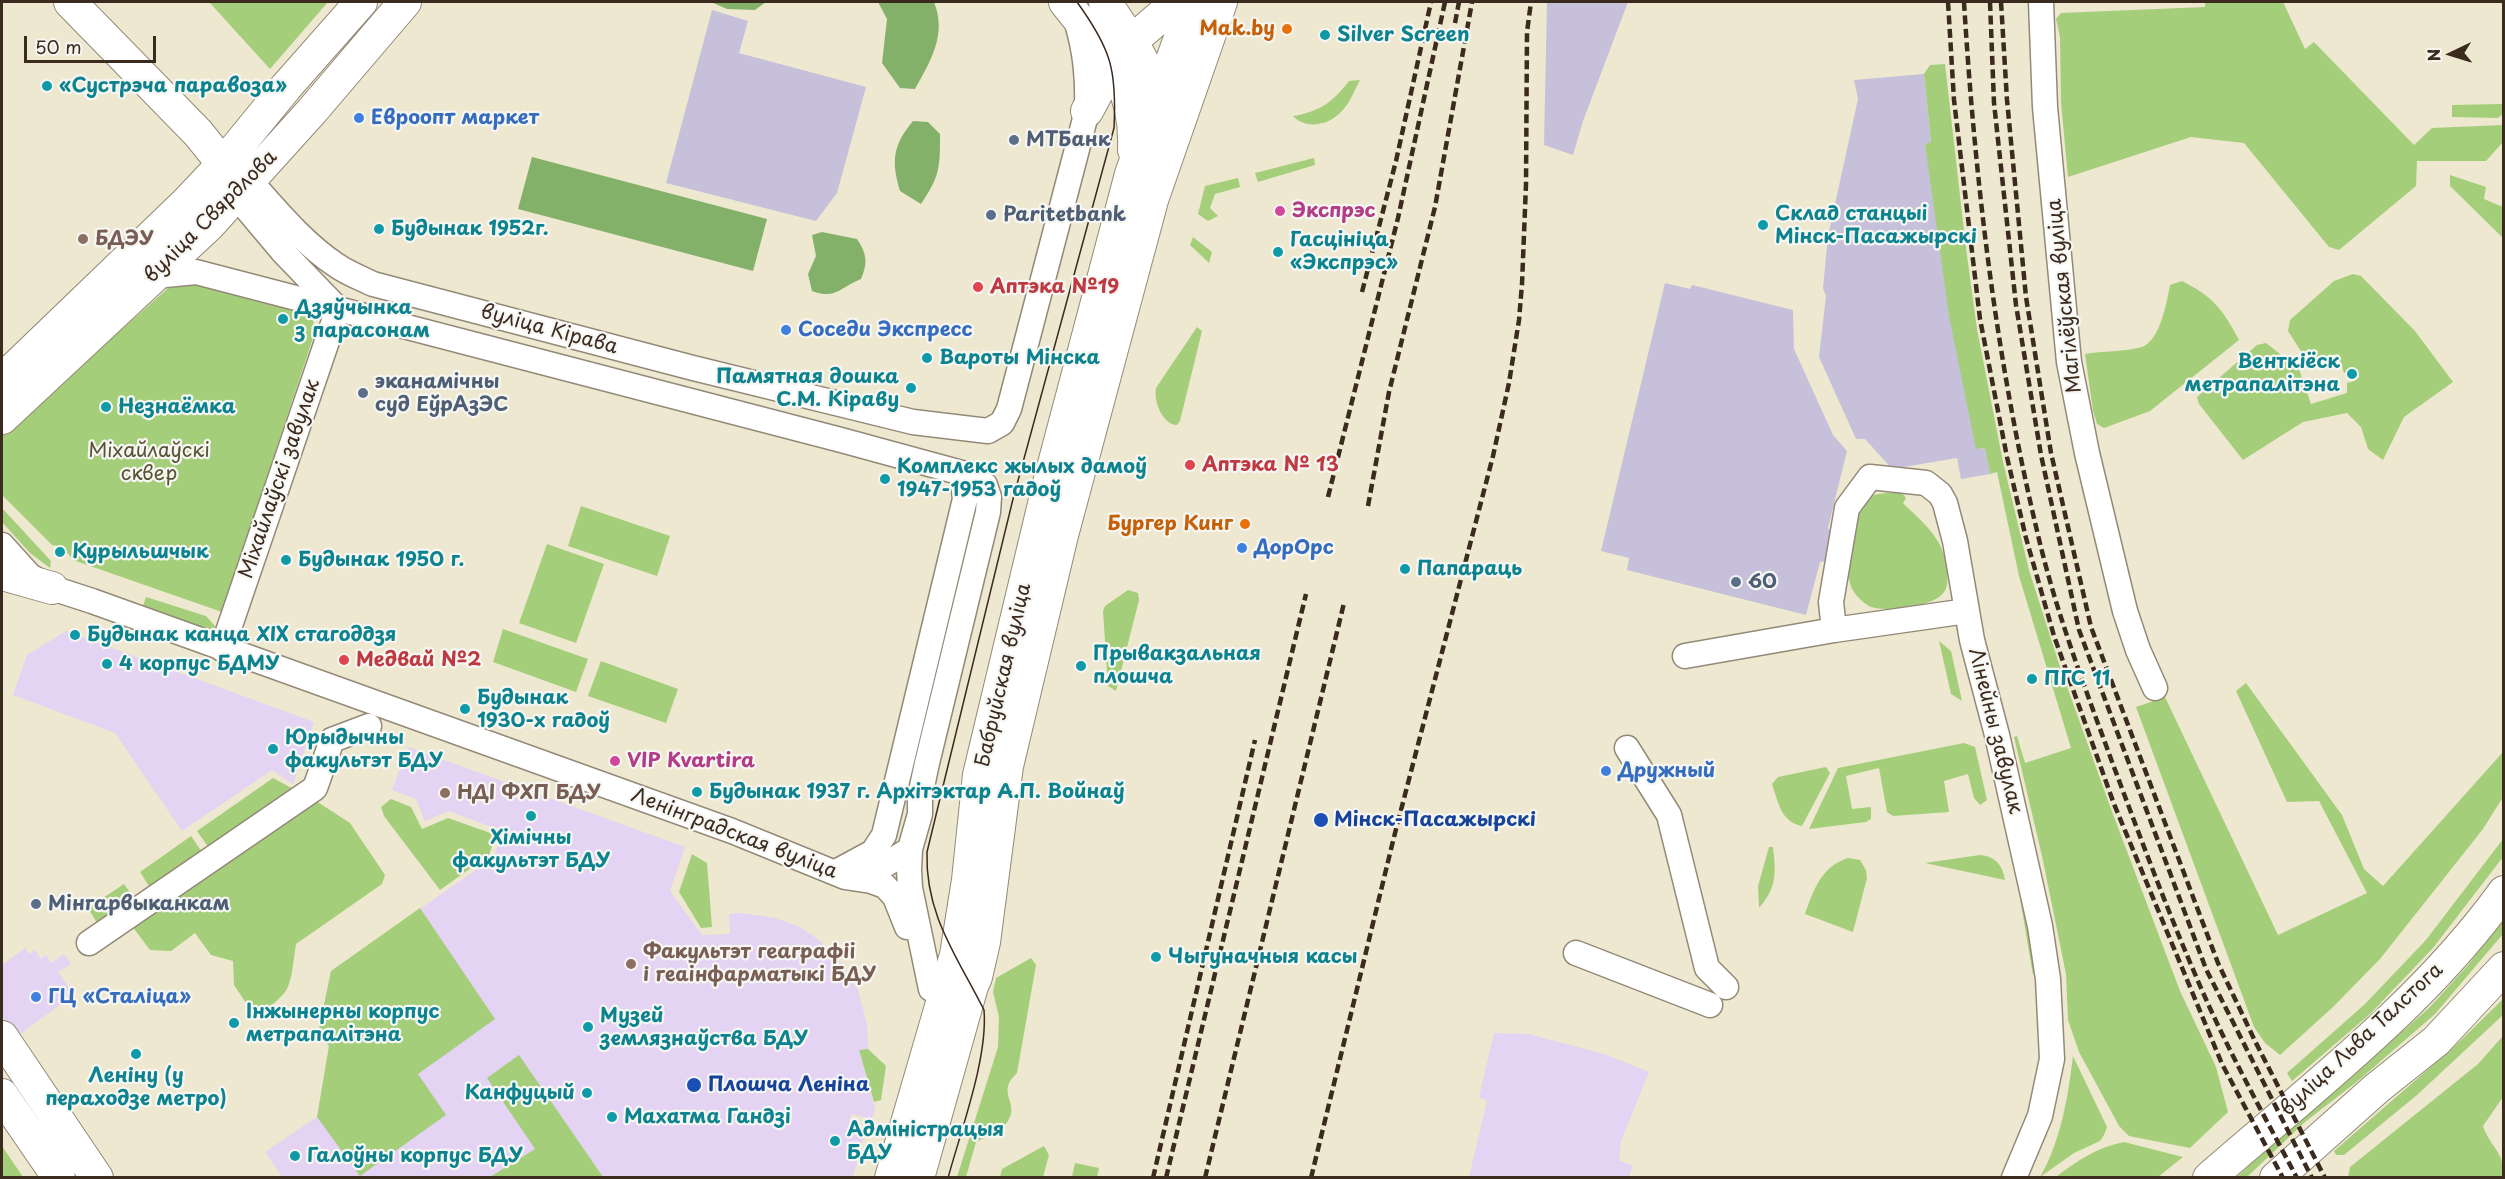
<!DOCTYPE html>
<html>
<head>
<meta charset="utf-8">
<style>
  body { margin:0 }
  #map { position:relative; width:2505px; height:1179px; overflow:hidden; background:#eee8d0; font-family:"Playpen Sans",sans-serif }
  canvas { display:block }
  .frame { position:absolute; inset:0; border:3px solid #3b2a1e; pointer-events:none }
  .north { position:absolute; left:2421px; top:24px; width:60px; height:60px; -webkit-text-stroke:4px #f6f6f2; paint-order:stroke; rotate:266deg; font-size:16px; font-weight:700; line-height:24px; text-align:center; color:#3b2a1e }
  .north::after { content:''; display:block; margin:auto; width:21px; height:27px; background:#3b2a1e; clip-path:polygon(50% 0,100% 100%,50% 72%,0 100%) }
  .scale { position:absolute; left:24px; top:36px; width:132px; height:27px; box-sizing:border-box; border:3px solid #3b2a1e; border-top:0; padding-left:8px; font-size:18px; line-height:21px; white-space:nowrap; color:#3b2a1e; -webkit-text-stroke:4px #f6f6f2; paint-order:stroke }
</style>
</head>
<body>
<div id="map">
<canvas width="2505" height="1179"></canvas>
<div class="frame"></div>
<div class="north">N</div>
<div class="scale">50 m</div>
</div>
<script>
const context = document.querySelector('canvas').getContext('2d');
context.lineJoin = 'round';
function fillPath(path, color) {
  context.fillStyle = color;
  context.fill(path, 'evenodd');
}
function stroke(path, color, width, dash) {
  context.strokeStyle = color;
  context.lineWidth = width;
  context.lineCap = dash ? 'butt' : 'round';
  context.setLineDash(dash || []);
  context.stroke(path);
}
function write(font, color, halo, rows, align = 'center') {
  context.font = font + ' "Playpen Sans",sans-serif';
  context.lineWidth = 4.5;
  context.setLineDash([]);
  context.textBaseline = 'middle';
  context.strokeStyle = halo;
  context.fillStyle = color;
  for (const [text, x, y, turn = 0] of rows) {
    context.save();
    context.translate(x, y);
    context.rotate((+turn || 0) * Math.PI / 180);
    context.textAlign = isNaN(turn) ? turn : align;
    if (halo) context.strokeText(text, 0, 0);
    context.fillText(text, 0, 0);
    context.restore();
  }
}
fillPath(new Path2D(`
  M66,631L314,722L293,784L272,770L182,831L115,733L13,695L27,655Z
  M408,747L685,847L670,891L702,935L730,934L729,914L742,913L775,918L800,927L819,940L841,962L858,990L867,1024L868,1049L859,1050L875,1109L872,1119L851,1114L849,1124L866,1129L853,1177L283,1178L265,1152L317,1117L329,1046L318,1034L331,971L493,858L503,831L448,811L425,821L416,799L392,790Z
  M25,948L29,954L35,950L41,959L46,955L51,963L64,954L71,964L58,972L74,995L2,1047V965Z
  M1494,1033L1529,1034L1604,1054L1649,1072L1621,1141L1619,1160L1633,1166L1629,1177H1469L1487,1101L1479,1097Z`), '#e4d3f2');
fillPath(new Path2D(`
  M1547,2H1628L1583,121L1573,155L1544,145Z
  M712,10L748,21L739,53L866,87L837,193L816,221L666,183Z
  M1924,74L1931,143L1925,144L1977,449L1985,448L1990,474L1961,479L1957,458L1892,469L1865,439H1856L1819,357L1826,296L1823,288L1828,236L1858,99L1854,80Z
  M1665,283L1690,289L1692,285L1793,310L1794,349L1833,435L1847,451L1828,528L1834,533L1828,561L1820,562L1806,615L1627,570L1629,558L1601,551Z`), '#c6c0da');
fillPath(new Path2D(`
  M209,2H328L270,69Z
  M2205,2H2283L2305,49L2314,42L2414,145L2432,128L2503,125V142L2486,161H2417L2416,186L2339,250L2329,247L2244,143L2191,137L2068,177L2061,103L2060,37L2056,19L2061,13L2205,7Z
  M1945,64L1966,248L1977,329L2003,462L2029,570L2060,667L2111,809L2180,991L2216,1067L2228,1112L2190,1148L2129,1136L2119,1126L2079,1052L2068,1020L2066,974L2042,856L2014,737L2017,736L2025,763L2071,748L2019,576L1997,472L1990,474L1985,448L1976,449L1949,316L1925,144L1931,142L1924,74L1930,65Z
  M1360,80C1354,91 1349,105 1340,113C1327,126 1305,129 1293,116C1319,112 1333,102 1349,81Z
  M2503,104V114L2498,118L2452,117V105Z
  M1314,158L1315,165L1258,182L1255,173Z
  M2450,175L2486,187L2484,199L2503,207V238L2450,186Z
  M1238,178L1240,187L1215,194L1210,208L1218,216L1208,221L1198,214L1205,186Z
  M1193,237L1212,252L1209,263L1190,245Z
  M2353,274L2361,276L2415,331L2453,382L2404,417L2383,460L2368,449L2361,427L2347,413L2303,422L2243,460L2199,404L2197,397L2257,345L2266,343L2299,369L2311,404L2347,393V383L2354,381L2359,377L2357,370L2344,373L2338,354L2310,359L2300,350L2288,331L2290,320L2334,281Z
  M184,279L312,314L315,332L222,612L73,560L63,547L52,545L2,495V436L175,282Z
  M2182,281C2214,297 2223,310 2239,340L2150,411L2104,428L2097,424L2093,411L2085,354C2103,351 2124,352 2142,347C2160,341 2167,301 2170,285Z
  M1197,327L1202,331L1180,421L1177,425C1163,425 1153,401 1156,388Z
  M1902,493L1906,498L1903,503C1917,517 1936,532 1943,552C1946,563 1951,583 1944,592C1934,607 1887,612 1871,607C1866,605 1857,597 1854,592C1844,579 1849,541 1850,525C1851,519 1855,514 1858,508C1868,491 1884,493 1902,493Z
  M581,506L670,536L657,576L568,546Z
  M2,508L51,561L50,568L30,553L2,522Z
  M547,544L604,564L576,643L519,623Z
  M1128,590L1138,593L1139,600L1116,691L1108,686L1103,611L1105,606Z
  M146,597L206,616L215,626L214,632L142,609Z
  M503,629L588,659L576,692L493,662Z
  M1939,641L1951,651L1962,701L1951,694Z
  M601,661L678,689L666,723L588,696Z
  M2246,683L2342,815L2364,869L2383,886L2503,752V797L2483,829L2380,959L2333,1007L2280,1055L2265,1043L2254,1027L2136,707L2165,697L2278,935L2367,893L2319,801L2287,802L2236,691Z
  M1964,743L1975,747L1987,800L1980,805L1974,798L1968,774L1944,781L1949,812L1893,816L1887,812L1879,768L1846,776L1852,809L1871,807V819L1866,822L1809,829L1838,768Z
  M1826,767L1830,773L1802,826C1781,822 1778,802 1772,784L1778,777Z
  M273,778L299,792L211,851L197,831Z
  M313,799L350,823L385,875L382,884L296,944C294,956 292,984 285,992C277,1003 265,1008 256,1018L234,985L233,961L211,955L195,933L171,951L150,950L129,922Z
  M391,799L411,807L422,829L448,818L496,835L489,855L440,890L384,816L381,807Z
  M191,836L204,855L152,891L140,872Z
  M2503,839V857L2433,948L2370,1014L2292,1081L2287,1073L2365,1004L2426,940Z
  M1769,847H1773C1776,874 1777,887 1759,908L1758,886Z
  M692,854L707,863L712,927L701,928L679,892Z
  M1980,855C1995,856 2003,865 2005,880L1925,863Z
  M1848,858L1860,860L1866,870L1867,878L1853,932L1805,914C1814,889 1821,867 1848,858Z
  M2014,863L2018,868L2036,965L2033,975Z
  M124,884L134,898L97,923L88,908Z
  M420,908L495,1019L418,1074L446,1115L360,1176L317,1117L329,1046L318,1034L331,971Z
  M2503,919V934L2435,1014L2359,1080L2305,1122L2247,1177L2236,1178L2301,1117L2351,1076L2429,1008L2468,965Z
  M1031,958L1036,965L1017,1073C995,1093 1020,1102 1008,1121C1002,1131 986,1137 976,1142L966,1177H957L998,1047L999,1017L993,992L996,978Z
  M2503,999V1015L2417,1095L2344,1155H2336L2334,1151L2456,1045Z
  M2503,1036V1097L2483,1126C2492,1151 2504,1149 2503,1177H2348L2350,1167L2478,1064Z
  M868,1049L886,1066L881,1100L874,1102L859,1050Z
  M519,1055L603,1177H490L535,1149L487,1078Z
  M2073,1056L2107,1127L2104,1135L2100,1141L2074,1153L2040,1177C2061,1141 2068,1097 2073,1056Z
  M2124,1142L2183,1157L2158,1177H2056C2078,1160 2096,1148 2124,1142Z
  M2,1146L23,1177H2Z
  M1044,1146L1049,1155L1043,1177H1000L1002,1169Z
  M1075,1163L1099,1168L1097,1177H1072Z`), '#a5ce7a');
fillPath(new Path2D(`
  M711,2H766L755,10L727,9Z
  M878,2H934C947,34 931,61 915,89L900,88L882,63L887,19Z
  M913,121L928,122L940,134C940,168 940,176 921,204L900,191C891,161 893,145 913,121Z
  M532,157L767,219L753,271L518,209Z
  M822,232L857,239C867,254 868,263 861,279C840,287 836,300 812,291L808,274L816,256L812,235Z`), '#84b16a');
const minor = new Path2D(`
  M2041,2L2045,107L2069,362L2087,453L2125,611L2138,650L2155,688
  M250,181C276,210 303,243 336,265C347,273 361,278 373,284L693,368L913,422L988,431L1002,423L1009,409L1087,111C1088,80 1086,54 1077,23
  M236,196L284,253L338,309
  M155,276L196,272L841,440L962,473L985,485L989,497L988,512L927,763L920,796V814L910,849L909,870L910,888L931,989
  M2,545L30,576L52,588L92,601L732,831L845,877L871,881L885,886L895,897L907,927
  M1834,630L1831,602L1847,508L1870,477L1926,483L1940,494L1945,503L1955,541L1972,640L1997,735L2040,926L2048,979L2052,1059L2040,1116L2014,1178
  M222,649L338,309
  M1685,656L1834,630L1967,611
  M1627,748L1669,815L1707,968L1726,987
  M850,871L882,867L910,849
  M836,872L873,852L884,835L965,499L962,473
  M89,943L315,788L332,740L369,726
  M1576,953L1710,1005`);
const major = new Path2D(`
  M70,2L198,133L223,164L230,181
  M1065,2C1104,52 1137,81 1134,150
  M1105,2C1127,35 1150,66 1160,106
  M1087,111L1102,83L1132,41L1177,2
  M2,380L186,203L223,164L286,87L361,2
  M2,418L209,225L312,111L405,2
  M2,574L52,588
  M2,1037L97,1178
  M2,1095L59,1178
  M891,1178L956,955L968,880L979,775L1050,479L1131,174L1193,2
  M918,1178L972,986L976,977L984,942L1007,766L1062,535L1152,200L1221,2
  M2209,1178C2311,1089 2425,1002 2504,892
  M2276,1178L2377,1088L2436,1041L2504,968`);
stroke(minor, '#948977', 27);
stroke(major, '#948977', 34);
stroke(minor, '#fff', 24);
stroke(major, '#fff', 32);
stroke(new Path2D(`
  M948,1178C961,1130 988,1058 984,1010C957,956 925,915 927,852L1013,499L1114,128C1117,70 1111,49 1077,2`), '#3b2a1e', 1.5);
stroke(new Path2D(`
  M1948,2L1954,100L1980,319L2007,457L2026,538L2054,636L2114,804L2222,1064L2283,1178
  M1964,2C1975,181 1996,360 2038,535C2056,612 2084,685 2111,759C2142,842 2173,926 2209,1006C2236,1065 2267,1121 2297,1178
  M1990,2L1994,103L2016,305L2041,455L2079,630L2206,969L2312,1178
  M2001,2L2007,100L2026,297L2051,453L2091,627L2218,963L2255,1041L2325,1178
  M1455,23L1459,2
  M1362,292L1396,161L1431,2
  M1328,497L1398,218L1445,2
  M1368,506L1389,392L1435,207L1472,2
  M1153,1178L1255,740
  M1166,1178L1306,594
  M1205,1178L1344,603
  M1311,1178L1394,837L1493,456L1509,383L1519,320L1522,284L1526,184L1527,32L1531,2`), '#3b2a1e', 4.5, [9, 4.5]);
for (const [x, y, r, color] of [
  [1287,29,6,"#e8710a"],
  [1325,35,6,"#0f9aa8"],
  [47,86,6,"#0f9aa8"],
  [359,118,6,"#3f7fe0"],
  [1014,140,6,"#5c6f8a"],
  [1280,211,6,"#d1479c"],
  [991,215,6,"#5c6f8a"],
  [1763,225,6,"#0f9aa8"],
  [379,229,6,"#0f9aa8"],
  [83,239,6,"#8d6e63"],
  [1278,252,6,"#0f9aa8"],
  [978,287,6,"#e0444e"],
  [283,319,6,"#0f9aa8"],
  [786,330,6,"#3f7fe0"],
  [927,358,6,"#0f9aa8"],
  [2352,374,6,"#0f9aa8"],
  [911,388,6,"#0f9aa8"],
  [363,393,6,"#5c6f8a"],
  [106,407,6,"#0f9aa8"],
  [1190,465,6,"#e0444e"],
  [885,479,6,"#0f9aa8"],
  [1245,524,6,"#e8710a"],
  [1242,548,6,"#3f7fe0"],
  [60,552,6,"#0f9aa8"],
  [286,560,6,"#0f9aa8"],
  [1405,569,6,"#0f9aa8"],
  [1736,582,6,"#5c6f8a"],
  [75,635,6,"#0f9aa8"],
  [344,660,6,"#e0444e"],
  [107,664,6,"#0f9aa8"],
  [1081,666,6,"#0f9aa8"],
  [2032,679,6,"#0f9aa8"],
  [465,709,6,"#0f9aa8"],
  [273,749,6,"#0f9aa8"],
  [615,761,6,"#d1479c"],
  [1606,771,6,"#3f7fe0"],
  [697,792,6,"#0f9aa8"],
  [445,793,6,"#8d6e63"],
  [531,816,6,"#0f9aa8"],
  [1321,820,8,"#1a4fb4"],
  [36,904,6,"#5c6f8a"],
  [1156,957,6,"#0f9aa8"],
  [631,964,6,"#8d6e63"],
  [36,997,6,"#3f7fe0"],
  [234,1023,6,"#0f9aa8"],
  [588,1027,6,"#0f9aa8"],
  [136,1054,6,"#0f9aa8"],
  [694,1085,8,"#1a4fb4"],
  [587,1093,6,"#0f9aa8"],
  [612,1117,6,"#0f9aa8"],
  [835,1141,6,"#0f9aa8"],
  [295,1156,6,"#0f9aa8"]
]) {
  const dot = new Path2D();
  dot.arc(x, y, r, 0, 2 * Math.PI);
  context.fillStyle = color;
  context.fill(dot);
  stroke(dot, '#f6f6f2', 2);
}
write('bold 20px', '#c56008', '#f6f6f2', [
  ["Mak.by",1275,29],
  ["Бургер Кинг",1233,524]
], 'right');
write('bold 20px', '#0d838f', '#f6f6f2', [
  ["Silver Screen",1337,35],
  ["«Сустрэча паравоза»",59,86],
  ["Склад станцыі",1775,214],
  ["Мінск-Пасажырскі",1775,237],
  ["Будынак 1952г.",391,229],
  ["Гасцініца",1290,240],
  ["«Экспрэс»",1290,263],
  ["Дзяўчынка",295,308],
  ["з парасонам",295,331],
  ["Вароты Мінска",939,358],
  ["Венткіёск",2340,362,"right"],
  ["метрапалітэна",2340,385,"right"],
  ["Памятная дошка",899,377,"right"],
  ["С.М. Кіраву",899,400,"right"],
  ["Незнаёмка",118,407],
  ["Комплекс жылых дамоў",897,467],
  ["1947-1953 гадоў",897,490],
  ["Курыльшчык",72,552],
  ["Будынак 1950 г.",298,560],
  ["Папараць",1417,569],
  ["Будынак канца XIX стагоддзя",87,635],
  ["Прывакзальная",1093,654],
  ["плошча",1093,677],
  ["4 корпус БДМУ",119,664],
  ["ПГС 11",2044,679],
  ["Будынак",477,698],
  ["1930-х гадоў",477,721],
  ["Юрыдычны",285,738],
  ["факультэт БДУ",285,761],
  ["Будынак 1937 г. Архітэктар А.П. Войнаў",709,792],
  ["Хімічны",531,838,"center"],
  ["факультэт БДУ",531,861,"center"],
  ["Чыгуначныя касы",1168,957],
  ["Інжынерны корпус",246,1012],
  ["метрапалітэна",246,1035],
  ["Музей",600,1016],
  ["землязнаўства БДУ",600,1039],
  ["Леніну (у",136,1076,"center"],
  ["пераходзе метро)",136,1099,"center"],
  ["Канфуцый",575,1093,"right"],
  ["Махатма Гандзі",624,1117],
  ["Адміністрацыя",847,1130],
  ["БДУ",847,1153],
  ["Галоўны корпус БДУ",307,1156]
], 'left');
write('bold 20px', '#366cbe', '#f6f6f2', [
  ["Евроопт маркет",371,118],
  ["Соседи Экспресс",798,330],
  ["ДорОрс",1254,548],
  ["Дружный",1618,771],
  ["ГЦ «Сталіца»",48,997]
], 'left');
write('bold 20px', '#4e5e75', '#f6f6f2', [
  ["МТБанк",1026,140],
  ["Paritetbank",1003,215],
  ["эканамічны",375,382],
  ["суд ЕўрАзЭС",375,405],
  ["60",1748,582],
  ["Мінгарвыканкам",48,904]
], 'left');
write('bold 20px', '#b23c85', '#f6f6f2', [
  ["Экспрэс",1292,211],
  ["VIP Kvartira",627,761]
], 'left');
write('20px', '#3b2a1e', '#f6f6f2', [
  ["вуліца Свярдлова",211,217,-45],
  ["Магілёўская вуліца",2065,296,-96],
  ["вуліца Кірава",549,330,15],
  ["Міхайлаўскі завулак",280,479,-71],
  ["Бабруйская вуліца",1004,675,-77],
  ["Лінейны завулак",1995,731,76],
  ["Ленінградская вуліца",734,834,21],
  ["вуліца Льва Талстога",2362,1040,-43]
]);
write('bold 20px', '#785e54', '#f6f6f2', [
  ["БДЭУ",95,239],
  ["НДІ ФХП БДУ",457,793],
  ["Факультэт геаграфіі",643,952],
  ["і геаінфарматыкі БДУ",643,975]
], 'left');
write('bold 20px', '#be3a42', '#f6f6f2', [
  ["Аптэка №19",990,287],
  ["Аптэка № 13",1202,465],
  ["Медвай №2",356,660]
], 'left');
write('20px', '#565335', '#f6f6f2', [
  ["Міхайлаўскі",149,451],
  ["сквер",149,474]
]);
write('bold 20px', '#164399', '#f6f6f2', [
  ["Мінск-Пасажырскі",1334,820],
  ["Плошча Леніна",708,1085]
], 'left');
</script>
</body>
</html>
